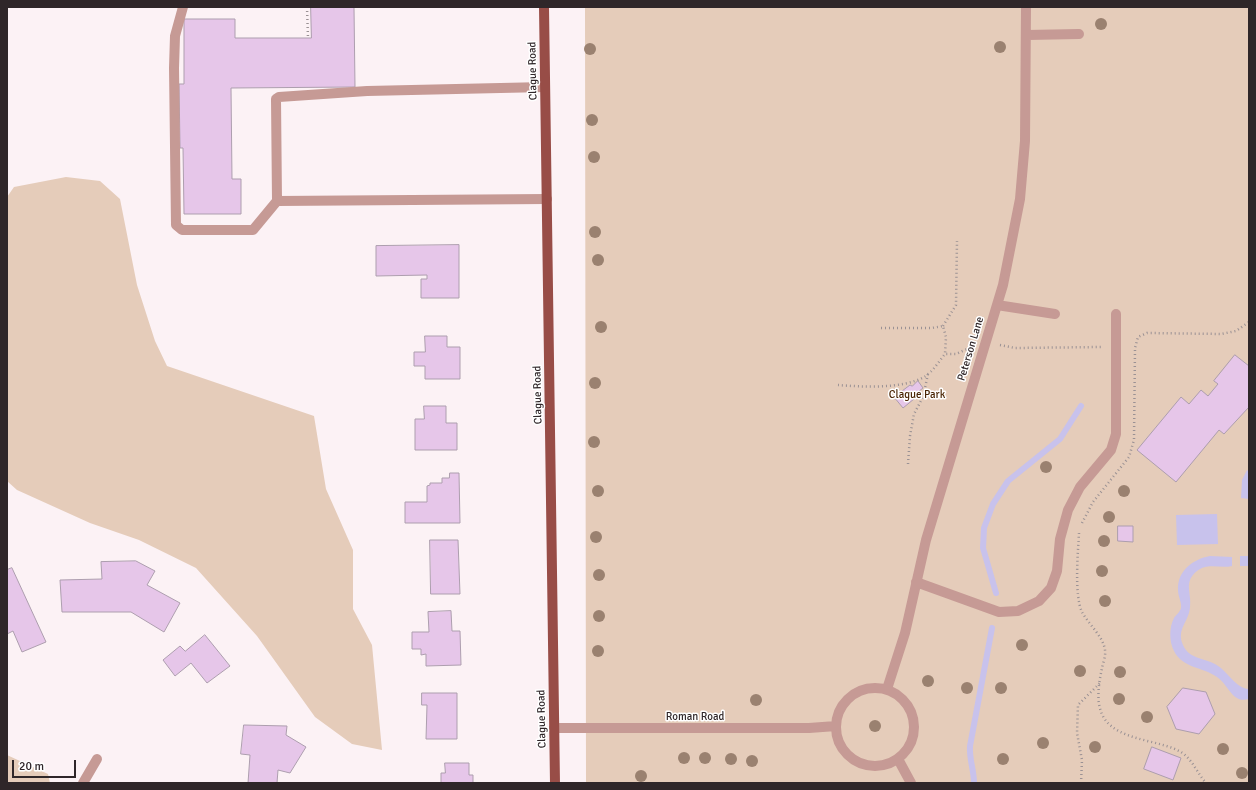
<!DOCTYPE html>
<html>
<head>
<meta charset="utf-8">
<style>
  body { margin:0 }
  #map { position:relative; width:1256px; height:790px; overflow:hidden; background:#fcf2f5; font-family:Signika,sans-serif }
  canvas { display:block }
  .frame { position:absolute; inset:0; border:8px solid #2f2629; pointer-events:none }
  .scale { position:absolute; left:12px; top:760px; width:64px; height:18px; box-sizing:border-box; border:2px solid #2f2629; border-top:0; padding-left:5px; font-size:12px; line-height:14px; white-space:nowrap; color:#2f2629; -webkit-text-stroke:3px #fff; paint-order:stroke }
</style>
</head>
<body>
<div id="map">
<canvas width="1256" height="790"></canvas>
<div class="frame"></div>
<div class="scale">20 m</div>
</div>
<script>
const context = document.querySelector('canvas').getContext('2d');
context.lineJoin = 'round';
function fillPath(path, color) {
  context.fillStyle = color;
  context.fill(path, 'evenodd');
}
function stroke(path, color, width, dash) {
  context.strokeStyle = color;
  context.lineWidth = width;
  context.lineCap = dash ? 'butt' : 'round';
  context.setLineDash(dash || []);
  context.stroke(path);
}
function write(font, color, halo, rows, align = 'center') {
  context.font = font + ' Signika,sans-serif';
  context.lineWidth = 3;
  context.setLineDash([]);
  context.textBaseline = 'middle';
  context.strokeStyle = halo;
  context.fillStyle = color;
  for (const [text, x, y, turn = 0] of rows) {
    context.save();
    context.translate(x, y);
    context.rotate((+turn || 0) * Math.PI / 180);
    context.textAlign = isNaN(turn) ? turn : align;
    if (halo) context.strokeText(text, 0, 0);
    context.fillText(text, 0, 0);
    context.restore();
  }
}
fillPath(new Path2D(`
  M585,7H1249V783H586Z
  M66,177L100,181L120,199L137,285L155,341L167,366L314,416L326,489L353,550V609L372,645L382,750L352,744L315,717L257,636L196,568L139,540L90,523L17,490L7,481V197L14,187Z
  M7,755L48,774L50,783H7Z`), '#e5ccba');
fillPath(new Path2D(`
  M1247,470L1249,472V499L1241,498L1242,480Z
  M1217,514L1218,544L1177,545L1176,515Z
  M1210,556L1232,557V566C1220,569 1208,562 1197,571C1183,582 1192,593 1190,607C1189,622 1176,629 1183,645C1189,659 1204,658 1215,664C1228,671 1235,688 1249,689V699C1232,704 1229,685 1217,677C1203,667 1182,668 1174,651C1169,642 1169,627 1174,618C1176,615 1180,612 1181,608C1182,603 1178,596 1178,590C1177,571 1193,559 1210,556Z
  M1240,556H1249V566H1240Z`), '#c8c2ec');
stroke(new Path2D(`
  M996,593L983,548L984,528L993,504L1008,481L1060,439L1081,406
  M974,783C974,770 969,759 970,746L992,628`), '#c8c2ec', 6);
const building = new Path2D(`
  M311,7H354L355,87L231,88L232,179H241V214H184L183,148H180L179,84H184V19H235V38H311Z
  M459,245V298H421V279H427V275L376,276V246Z
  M425,336H447V347H460V379H425V366H414V352H425Z
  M1235,355L1249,366V407L1224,434L1219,430L1176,482L1137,450L1181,397L1189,404L1201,390L1208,396L1218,384L1214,381Z
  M918,381L923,388L918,392L920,394L903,408L894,397L910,385L912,386Z
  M424,406H446V423H457V450H415V419H424Z
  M450,473H459L460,523H405V502H427V486L430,485V483H442V478H449Z
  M1118,526H1133V542L1118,541Z
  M430,540H458L460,594H431Z
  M136,561L155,571L147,585L180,603L164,632L131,612H62L60,580L102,579L101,562Z
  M12,568L46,642L22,652L13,631L7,634V570Z
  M451,611L452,631H460L461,665L426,666V654L421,655V649H412V632H429L428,612Z
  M205,635L230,666L207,683L191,663L175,676L163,660L180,646L185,651Z
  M1183,688L1206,692L1215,714L1199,734L1176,729L1167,707Z
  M422,693H457V739H426L427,705H422Z
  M244,725L287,726L286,735L306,747L290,773L278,770L277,783H248L250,755L241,754Z
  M1152,747L1181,758L1173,780L1144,769Z
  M445,763H469V775H473V783H441V773H445Z`);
fillPath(building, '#e6c6e9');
stroke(building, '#ad9eae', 1);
stroke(new Path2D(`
  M307,7L308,38
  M943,326L956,305L957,241
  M881,328H932L943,326L946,337L945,354
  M1000,345L1015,348L1101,347
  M838,385C862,387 903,389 924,377C933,372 939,361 945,354H956L967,349
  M908,464L910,436L914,414L923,397L928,374
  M1082,523L1093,502L1129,457L1134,440L1135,348L1138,337L1147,333L1221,334L1236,331L1249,322
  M1079,533C1078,552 1074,595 1082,612C1089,625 1103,636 1105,650C1106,656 1103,663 1102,668C1098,687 1094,711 1110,725C1128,741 1162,741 1181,752C1193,760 1197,773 1206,783
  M1081,783L1082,760L1077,733L1078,705L1100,683`), '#9a9194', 2.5, [1, 3]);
stroke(new Path2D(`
  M183,7L175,36L174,68L176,225L182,230H253L277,201
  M1027,35L1079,34
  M545,87L367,91L279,97L276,99L277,201L547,199
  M997,305L1055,314
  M916,582L999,612L1018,611L1039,601L1051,588L1057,571L1060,539L1068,510L1080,487L1111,450L1116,434V314
  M836 727a39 39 0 1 1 78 0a39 39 0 1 1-78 0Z
  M887,689L905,633L926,540L1003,285L1020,199L1025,141L1026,7
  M554,728H809L836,726
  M898,759L911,783
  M83,783L97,759`), '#c69a95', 10);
stroke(new Path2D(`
  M544,7L555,783`), '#984d47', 10);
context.fillStyle = '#9a8170';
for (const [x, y] of [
  [1101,24],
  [1000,47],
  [590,49],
  [592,120],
  [594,157],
  [595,232],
  [598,260],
  [601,327],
  [595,383],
  [594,442],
  [1046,467],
  [598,491],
  [1124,491],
  [1109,517],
  [596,537],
  [1104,541],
  [1102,571],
  [599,575],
  [1105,601],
  [599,616],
  [1022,645],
  [598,651],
  [1080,671],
  [1120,672],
  [928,681],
  [967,688],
  [1001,688],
  [1119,699],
  [756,700],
  [1147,717],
  [875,726],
  [1043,743],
  [1095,747],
  [1223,749],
  [684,758],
  [705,758],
  [731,759],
  [1003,759],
  [752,761],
  [1242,773],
  [641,776]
]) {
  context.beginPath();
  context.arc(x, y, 6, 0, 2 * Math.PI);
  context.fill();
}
write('11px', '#2f2629', '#fff', [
  ["Clague Road",533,71,-91],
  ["Peterson Lane",971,349,-73],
  ["Clague Road",538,395,-91],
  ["Roman Road",695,717],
  ["Clague Road",542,719,-91]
]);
write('11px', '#492403', '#fff', [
  ["Clague Park",917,395]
]);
</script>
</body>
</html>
